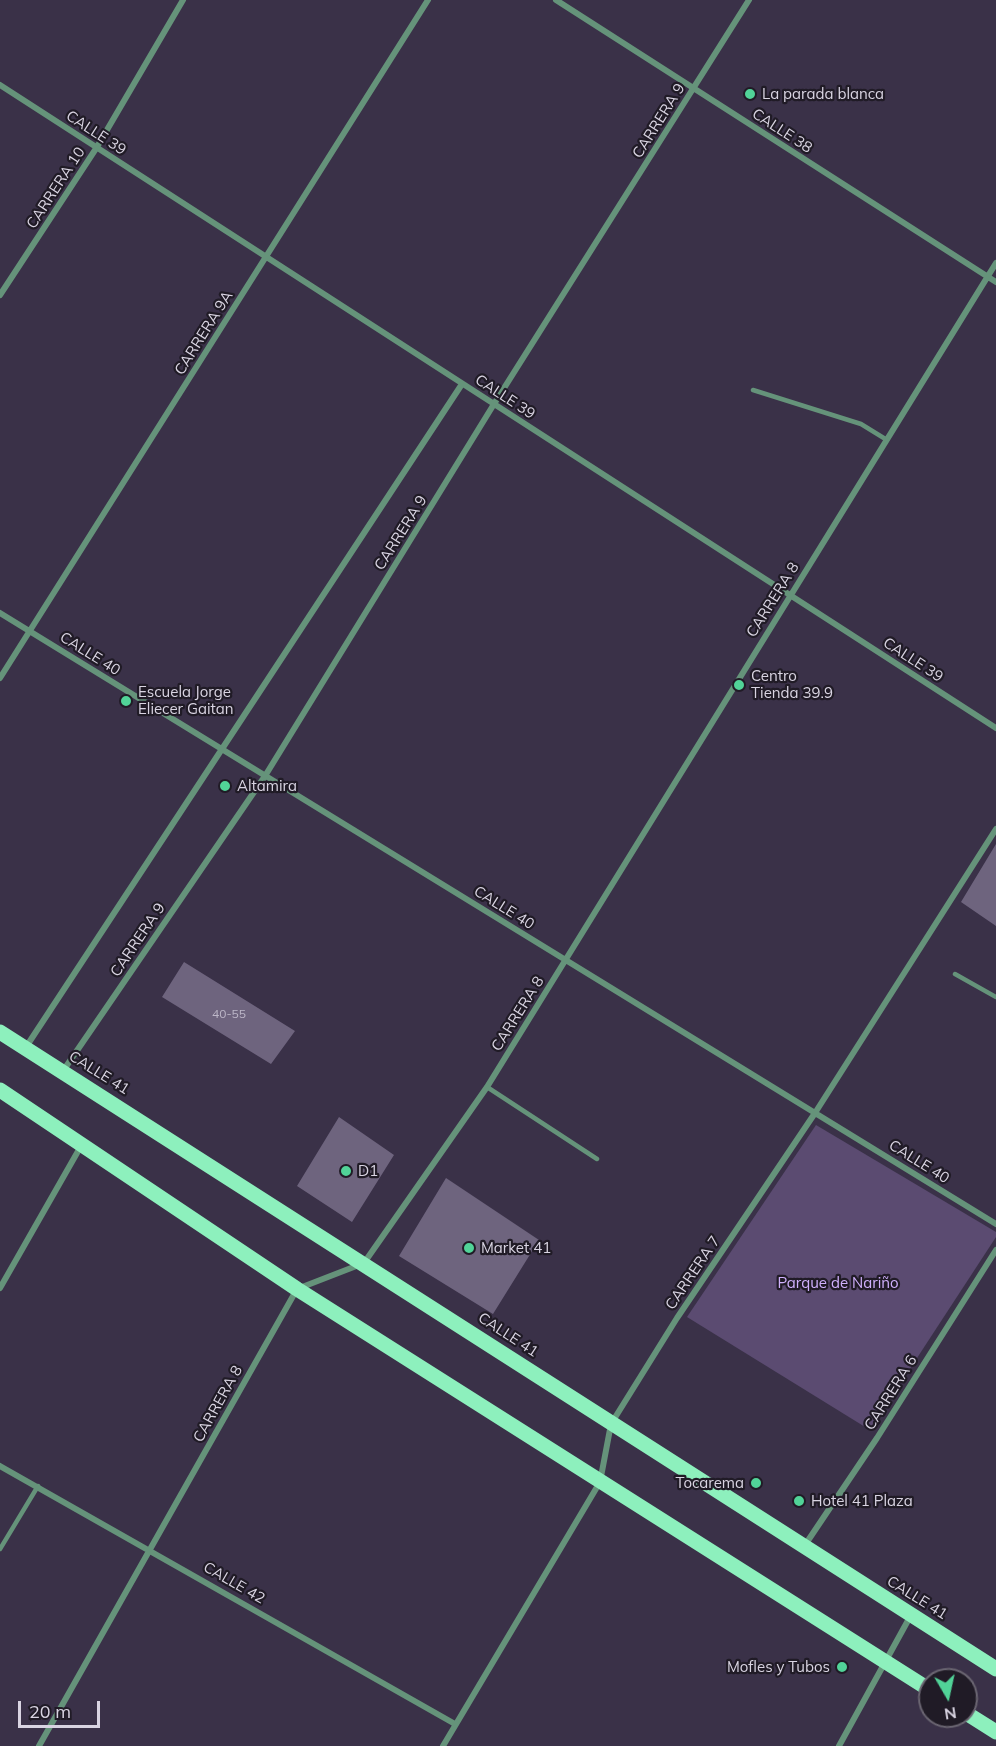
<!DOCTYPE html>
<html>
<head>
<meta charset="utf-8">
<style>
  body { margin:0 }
  #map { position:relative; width:996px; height:1746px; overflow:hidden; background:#3a3148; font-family:Mulish,sans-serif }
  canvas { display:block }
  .north { position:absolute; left:918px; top:1668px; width:60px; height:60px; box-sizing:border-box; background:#201b26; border:2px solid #6a6571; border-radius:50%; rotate:171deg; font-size:16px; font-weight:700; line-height:24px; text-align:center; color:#d9d4e2 }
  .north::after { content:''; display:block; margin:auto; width:21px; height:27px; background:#51d398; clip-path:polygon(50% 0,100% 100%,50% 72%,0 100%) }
  .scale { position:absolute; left:18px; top:1701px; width:82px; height:27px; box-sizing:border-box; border:3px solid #d9d4e2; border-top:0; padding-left:8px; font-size:18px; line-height:21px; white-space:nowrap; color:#d9d4e2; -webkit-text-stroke:4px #201b26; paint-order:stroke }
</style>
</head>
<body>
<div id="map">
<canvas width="996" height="1746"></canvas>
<div class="north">N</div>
<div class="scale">20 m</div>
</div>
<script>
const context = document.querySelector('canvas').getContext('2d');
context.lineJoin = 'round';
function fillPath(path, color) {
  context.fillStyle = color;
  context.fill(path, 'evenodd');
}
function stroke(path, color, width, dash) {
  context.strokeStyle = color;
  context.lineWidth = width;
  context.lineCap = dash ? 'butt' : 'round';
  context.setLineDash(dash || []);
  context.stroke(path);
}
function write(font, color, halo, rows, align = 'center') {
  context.font = font + ' Mulish,sans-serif';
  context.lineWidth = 4.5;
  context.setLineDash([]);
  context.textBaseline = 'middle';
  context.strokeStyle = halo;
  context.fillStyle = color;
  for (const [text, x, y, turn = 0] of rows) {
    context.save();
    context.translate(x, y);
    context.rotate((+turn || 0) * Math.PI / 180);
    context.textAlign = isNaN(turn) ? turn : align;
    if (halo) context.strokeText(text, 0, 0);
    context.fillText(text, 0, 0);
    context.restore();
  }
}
fillPath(new Path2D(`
  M816,1125L996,1232V1237L870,1430L687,1317Z`), '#5b4b71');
fillPath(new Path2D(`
  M996,844V926L961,902Z
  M184,962L295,1031L271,1064L162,997Z
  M339,1117L394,1155L352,1222L297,1186Z
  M446,1178L539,1240L493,1314L399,1256Z`), '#6e647e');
stroke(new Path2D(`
  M753,390L861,424L887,440
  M955,974L996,997
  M487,1087L597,1159
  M0,1549L38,1486`), '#65937a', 4.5);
stroke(new Path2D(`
  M556,0L996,282
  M0,85L996,728
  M0,295L97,147L183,0
  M0,613L996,1224
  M0,678L428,0
  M26,1047L462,384
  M63,1071L265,776L494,404L749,0
  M0,1288L81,1146
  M0,1466L455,1724
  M805,1545L877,1438L996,1250
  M39,1746L297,1289L364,1263L487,1087L996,263
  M443,1746L600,1482L611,1424L677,1318L815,1113L996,829
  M839,1746L911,1615`), '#65937a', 6);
stroke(new Path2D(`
  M0,1032L996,1669
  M0,1090L297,1289L930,1690
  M966,1713L996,1732`), '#8df0bd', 15);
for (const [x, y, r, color] of [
  [750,94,6,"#51d398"],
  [739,685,6,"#51d398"],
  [126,701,6,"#51d398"],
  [225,786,6,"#51d398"],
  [346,1171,6,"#51d398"],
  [469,1248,6,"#51d398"],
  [756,1483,6,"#51d398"],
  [799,1501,6,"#51d398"],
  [842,1667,6,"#51d398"]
]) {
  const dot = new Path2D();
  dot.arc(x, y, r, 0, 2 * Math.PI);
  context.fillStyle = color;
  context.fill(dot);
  stroke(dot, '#201b26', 2);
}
write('12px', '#beb8c9', null, [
  ["40-55",229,1014]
]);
write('15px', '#d9d4e2', '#201b26', [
  ["La parada blanca",762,94],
  ["Centro",751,676],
  ["Tienda 39.9",751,693],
  ["Escuela Jorge",138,692],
  ["Eliecer Gaitan",138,709],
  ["Altamira",237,786],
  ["D1",358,1171],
  ["Market 41",481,1248],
  ["Tocarema",744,1483,"right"],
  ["Hotel 41 Plaza",811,1501],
  ["Mofles y Tubos",830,1667,"right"]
], 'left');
write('15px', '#d9d4e2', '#201b26', [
  ["CARRERA 9",659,121,-58],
  ["CALLE 38",782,131,33],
  ["CALLE 39",96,133,33],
  ["CARRERA 10",56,188,-57],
  ["CARRERA 9A",204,333,-58],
  ["CALLE 39",505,397,33],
  ["CARRERA 9",401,533,-58],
  ["CARRERA 8",773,600,-58],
  ["CALLE 40",90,654,32],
  ["CALLE 39",913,660,33],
  ["CALLE 40",504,908,32],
  ["CARRERA 9",138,940,-56],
  ["CARRERA 8",518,1014,-58],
  ["CALLE 41",99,1073,32],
  ["CALLE 40",919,1162,32],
  ["CARRERA 7",693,1273,-56],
  ["CALLE 41",508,1335,33],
  ["CARRERA 6",891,1393,-58],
  ["CARRERA 8",218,1404,-61],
  ["CALLE 42",234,1583,30],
  ["CALLE 41",917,1598,32]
]);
write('15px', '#d0b1fd', '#201b26', [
  ["Parque de Nariño",838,1283]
]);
</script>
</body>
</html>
